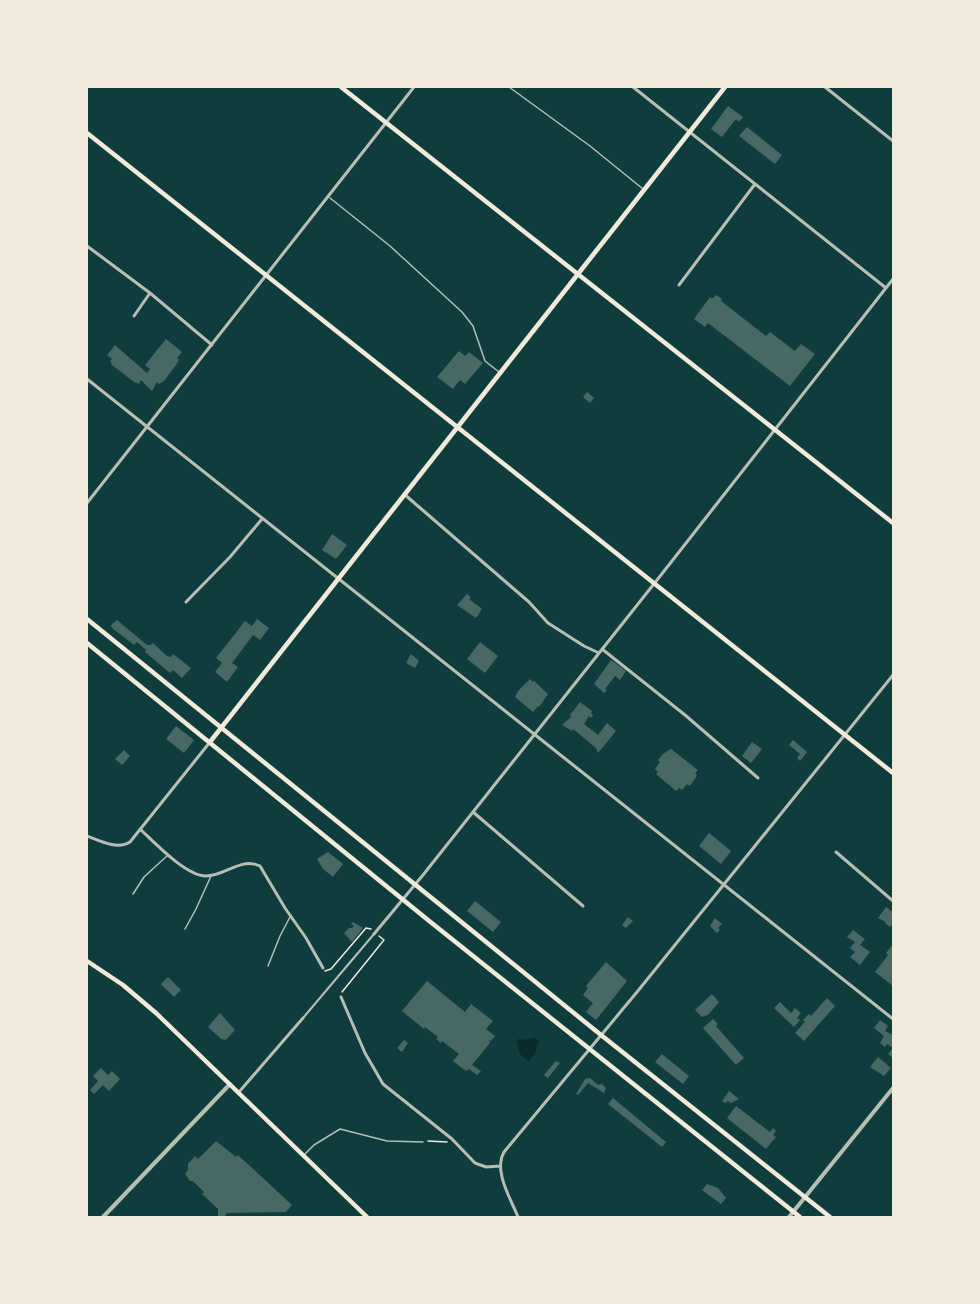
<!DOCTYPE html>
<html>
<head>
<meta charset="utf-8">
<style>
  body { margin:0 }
  #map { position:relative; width:980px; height:1304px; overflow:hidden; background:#0f3d3e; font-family:"DM Sans",sans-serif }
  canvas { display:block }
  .frame { position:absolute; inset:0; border:88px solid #f1e9da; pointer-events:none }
</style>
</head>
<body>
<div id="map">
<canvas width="980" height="1304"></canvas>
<div class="frame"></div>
</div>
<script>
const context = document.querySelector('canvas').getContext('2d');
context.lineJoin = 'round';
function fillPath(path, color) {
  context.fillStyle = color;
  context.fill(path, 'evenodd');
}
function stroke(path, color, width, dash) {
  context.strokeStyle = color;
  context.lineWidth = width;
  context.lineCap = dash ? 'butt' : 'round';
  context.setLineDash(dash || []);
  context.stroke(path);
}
fillPath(new Path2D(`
  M534,1037L539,1041L536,1051L529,1062L520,1054L517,1041L518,1039L525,1040Z`), '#0a2a2b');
fillPath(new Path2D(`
  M728,106L743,117L739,122L736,119L722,137L711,129Z
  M747,127L782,155L775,164L739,136Z
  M716,295L722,299L721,301L766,336L770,332L795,351L801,344L815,354L790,386L708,323L705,327L694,319L710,297L712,299Z
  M166,339L182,352L177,358L179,360L176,365L164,381L159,384L157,382L152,391L141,380L139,384L134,382L112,365L110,361L112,359L107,355L115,345L147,373L150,369L145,365Z
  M459,351L465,356L469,352L483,363L465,384L460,380L453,389L437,377Z
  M587,392L594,398L590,403L583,397Z
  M332,534L347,545L336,559L322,550Z
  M467,594L471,597L469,599L482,609L476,618L457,605Z
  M257,619L269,628L260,640L253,635L232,663L238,667L227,682L215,672L222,663L216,658L245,621L252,626Z
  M117,620L147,645H151L153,643L167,656L171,657L173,654L191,668L182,678L173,670L170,673L145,652L146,650L137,642L134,645L112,628L111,625Z
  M480,642L498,656L485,673L467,659Z
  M411,654L419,661L415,668L406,663Z
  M611,660L626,671L620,680L615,676L605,689L607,690L604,693L594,684Z
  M530,679L533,682L534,681L548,694L539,707L538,706L533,712L515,697L518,691Z
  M580,702L592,711L591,713L593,715L591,718L589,716L584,724L598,735L607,723L616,731L598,753L596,748L573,729L572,731L562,725L571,717L570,715Z
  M176,726L194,740L184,753L166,739Z
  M793,740L807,752L800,761L797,758L800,754L789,745Z
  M752,742L762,749L751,763L742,756Z
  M671,749L698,770L695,773L697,775L695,779L690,786L687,784L682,790L679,788L676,791L656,774L658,772L655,769L660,762L658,760L663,754Z
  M124,750L130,756L122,765L115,759Z
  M709,833L731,851L721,864L699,846Z
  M328,852L343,864L333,877L323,869L317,859Z
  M475,901L501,922L493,932L467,911Z
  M886,907L893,912V923L890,927L885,923L886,922L878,918Z
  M628,917L633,921L626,928L622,925Z
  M715,918L722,924L718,928L720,930L717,933L710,926Z
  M353,922L363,928L352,942L344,933L349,928H352L354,926L351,924Z
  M853,930L865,939L860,945L870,952L860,965L850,957L855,952L850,948L855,942L847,937Z
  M893,944V986L875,972L888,955L886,953Z
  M606,962L627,981L596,1020L586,1012L593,1003L583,995L588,988L586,986Z
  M168,977L181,990L174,997L161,984Z
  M427,981L465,1012L471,1004L493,1021L486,1029L495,1036L491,1041L489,1040L490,1043L472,1065L481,1071L477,1075L469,1069L466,1071L453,1061L459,1054L442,1041L441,1043L436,1039L438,1037L425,1027L424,1029L402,1011Z
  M712,994L719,1002L708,1015L702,1017L695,1010Z
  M827,998L835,1006L804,1041L795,1033L805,1022L803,1020L809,1014L811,1016Z
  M780,1002L791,1013L795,1008L801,1013L797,1018L800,1020L794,1027L774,1008Z
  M220,1013L235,1030L226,1040L221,1039L208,1027Z
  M713,1019L718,1024L716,1026L744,1058L736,1065L703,1028Z
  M880,1020L888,1026L885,1031L893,1035V1058L888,1054L893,1048L887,1044L885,1047L880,1043L884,1036L874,1028Z
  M404,1040L408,1043L402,1052L397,1048Z
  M662,1054L689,1076L683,1084L655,1062Z
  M878,1057L891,1068L884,1076L870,1067Z
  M556,1061L560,1063L548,1078L544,1075Z
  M101,1068L108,1075L112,1071L120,1079L109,1091L103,1085L94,1094L90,1090L98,1081L93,1076Z
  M590,1078L598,1085L602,1084L606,1088L604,1093L588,1083L578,1095L576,1094L585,1079Z
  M729,1091L739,1099L731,1103L728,1101L725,1103L722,1101Z
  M613,1098L666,1142L662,1147L608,1104Z
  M736,1106L770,1132L773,1128L776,1131L773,1135L776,1137L766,1149L727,1118Z
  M216,1141L236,1157L238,1155L292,1205L286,1212L227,1213L225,1216H218V1209L202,1194L204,1192L193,1181H190L185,1174L188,1170V1164L195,1156L198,1159Z
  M707,1184L718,1188L726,1198L721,1204L702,1190Z`), '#486865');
stroke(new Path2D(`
  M325,971L331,969L366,928L371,929
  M342,992L384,940L379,936
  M428,1141L447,1142`), '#f1e9da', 1.5);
stroke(new Path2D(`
  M509,87L590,146L643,189
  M330,198L390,246L462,312L473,326L485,361L499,372
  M133,894L144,877L168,855
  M185,929L196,909L211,876
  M268,966L280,936L290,917
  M305,1154L314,1145L340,1129L387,1141L423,1142`), '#b8beb3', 1.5);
stroke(new Path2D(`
  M303,1018L374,934`), '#b8beb3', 2);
stroke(new Path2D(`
  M633,87L886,288
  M825,87L893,141
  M87,246L150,293L212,345
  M679,285L755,184
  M134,316L150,293
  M87,379L893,1019
  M404,494L529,602L548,623L584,646L599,653
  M87,503L414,87
  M186,602L230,557L262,519
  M602,649L685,715L758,778
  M473,812L583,906
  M141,830C155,843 186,876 206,876C225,876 241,857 260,866L285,908L306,938L323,968
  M87,836C100,841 117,850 130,842L210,742
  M836,852L893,901
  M374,934L423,875L661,575L893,279
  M341,997L365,1053L383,1084L452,1139L475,1163L486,1167L500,1166
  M239,1092L303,1018
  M518,1217C511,1199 493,1171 504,1152L637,992L893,675`), '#b8beb3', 3);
stroke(new Path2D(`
  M103,1217L230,1084
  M789,1217L893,1088`), '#b8beb3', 4);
stroke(new Path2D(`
  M341,87L893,523
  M87,133L893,773
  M87,619L601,1035L830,1217
  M87,643L428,920L800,1217
  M210,742L725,87
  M87,961L123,985L156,1013L367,1217`), '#f1e9da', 4.5);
</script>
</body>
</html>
